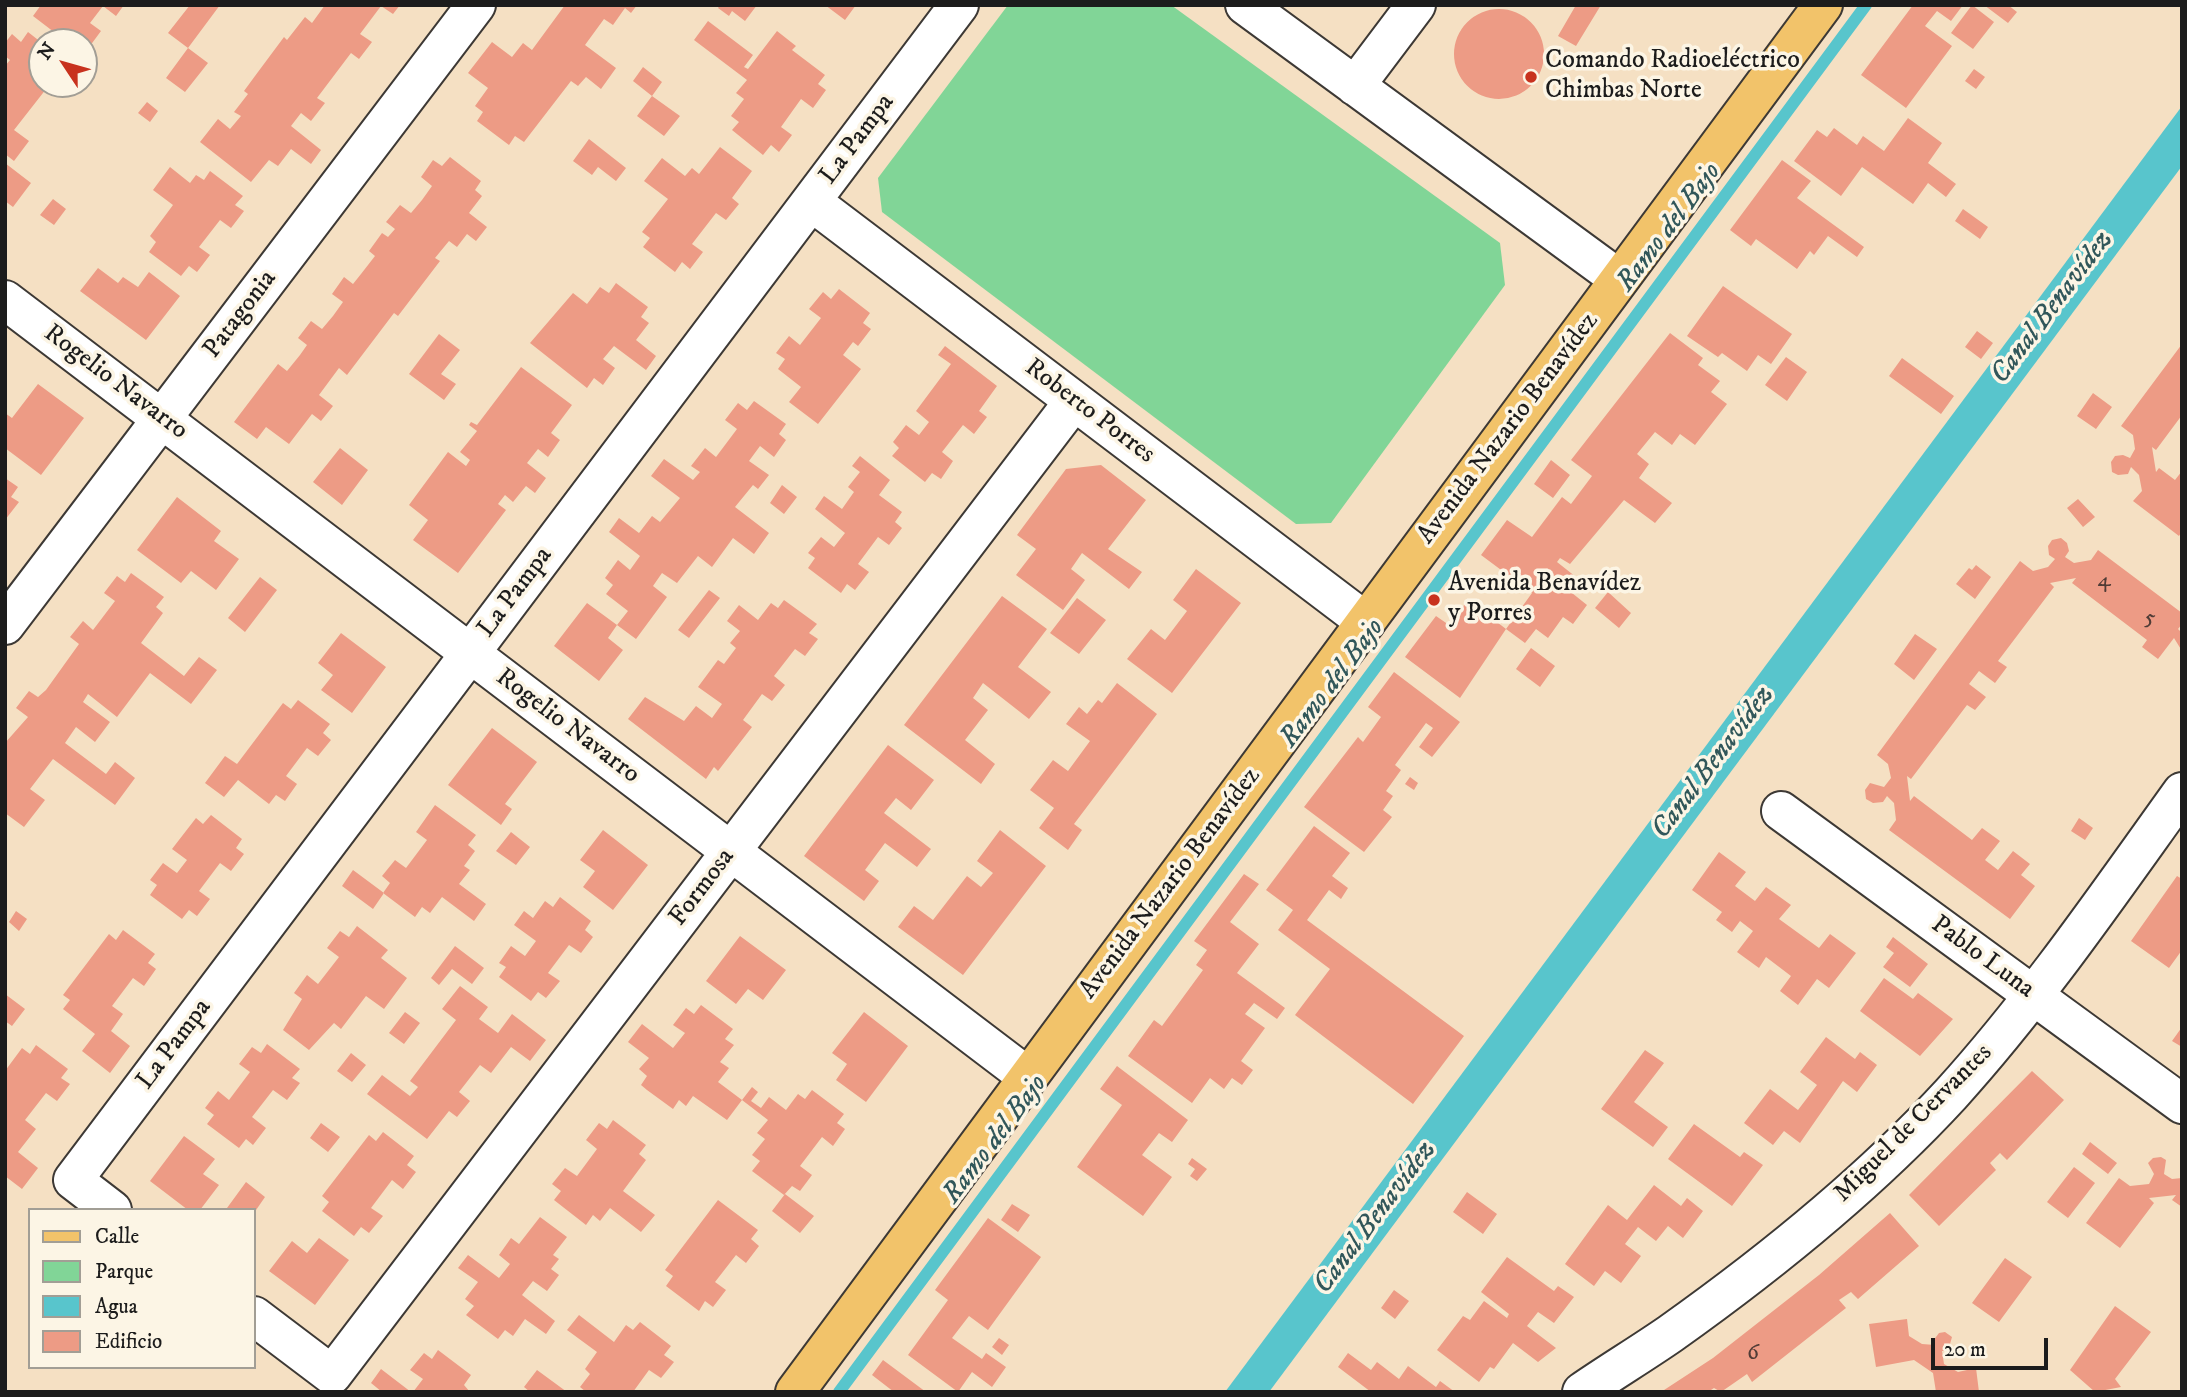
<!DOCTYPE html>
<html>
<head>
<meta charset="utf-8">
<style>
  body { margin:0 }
  #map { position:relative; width:2187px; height:1397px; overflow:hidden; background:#f5e0c3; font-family:"IM FELL DW Pica",serif }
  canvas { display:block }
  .frame { position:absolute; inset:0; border:7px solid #1c1c1c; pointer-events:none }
  .legend { position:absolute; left:28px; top:1208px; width:228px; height:161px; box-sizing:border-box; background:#fcf5e5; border:2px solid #a29e95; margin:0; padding:9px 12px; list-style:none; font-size:21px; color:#1c1c1c }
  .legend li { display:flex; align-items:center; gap:14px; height:35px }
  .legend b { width:35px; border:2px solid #a29e95 }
  .north { position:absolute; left:28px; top:28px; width:70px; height:70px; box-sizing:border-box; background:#fcf5e5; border:2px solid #a29e95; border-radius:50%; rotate:306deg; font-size:19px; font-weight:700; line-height:28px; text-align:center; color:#1c1c1c }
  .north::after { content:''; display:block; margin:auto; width:24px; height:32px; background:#c8321e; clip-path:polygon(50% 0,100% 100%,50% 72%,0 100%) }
  .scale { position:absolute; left:1931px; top:1338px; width:117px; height:32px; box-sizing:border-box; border:4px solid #1c1c1c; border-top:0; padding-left:9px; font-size:21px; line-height:24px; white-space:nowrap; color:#1c1c1c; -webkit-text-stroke:5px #fcf5e5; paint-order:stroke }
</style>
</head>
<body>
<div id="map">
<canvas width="2187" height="1397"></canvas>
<div class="frame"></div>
<ul class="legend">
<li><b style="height:9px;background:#f2c36a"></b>Calle</li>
<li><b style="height:19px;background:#81d597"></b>Parque</li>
<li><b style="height:19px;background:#58c5cc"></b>Agua</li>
<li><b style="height:19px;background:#ed9b85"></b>Edificio</li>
</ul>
<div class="north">N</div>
<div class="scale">20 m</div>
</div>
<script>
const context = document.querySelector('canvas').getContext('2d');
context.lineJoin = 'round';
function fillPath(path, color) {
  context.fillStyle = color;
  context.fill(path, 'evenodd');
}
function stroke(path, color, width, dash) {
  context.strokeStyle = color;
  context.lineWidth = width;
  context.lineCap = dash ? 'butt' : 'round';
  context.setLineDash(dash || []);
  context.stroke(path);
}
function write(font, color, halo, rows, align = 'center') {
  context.font = font + ' "IM FELL DW Pica",serif';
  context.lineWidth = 7;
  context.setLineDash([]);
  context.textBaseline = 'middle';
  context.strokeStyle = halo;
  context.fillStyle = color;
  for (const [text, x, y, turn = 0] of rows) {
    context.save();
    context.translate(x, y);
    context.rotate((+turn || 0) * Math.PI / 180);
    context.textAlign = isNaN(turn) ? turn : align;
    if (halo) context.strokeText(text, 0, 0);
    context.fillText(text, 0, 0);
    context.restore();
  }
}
fillPath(new Path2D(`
  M1008,5H1171L1500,243L1505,285L1331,523L1296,524L882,212L878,178Z`), '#81d597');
fillPath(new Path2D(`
  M2182,106V166L1269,1392H1225Z`), '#58c5cc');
stroke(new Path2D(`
  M839,1392L1866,5`), '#58c5cc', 12);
fillPath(new Path2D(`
  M41,5H124L116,16L103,6L90,23L101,31L84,54V42H67L33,16Z
  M190,5H220L188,48L168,33Z
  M325,5H400L393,14L381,6L360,34L372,42L359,59L351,53L317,98L325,103L311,121L301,113L291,126L321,150L311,164L291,149L278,166L269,160L251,182L200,142L218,119L230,129L241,116L234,112L248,94L244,91L255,76L284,37L287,40L305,17L312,23Z
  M565,5H637L631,13L625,8L613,25L604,19L585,45L616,68L601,89L586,77L578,86L571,81L524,142L515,136L509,145L477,121L483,112L475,106L488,88L468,73L492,42L512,57L523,43L532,50Z
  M720,5H757L745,21L732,11L729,16L718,8Z
  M825,5H856L845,20Z
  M1576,5H1601L1576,46L1558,36Z
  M1913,5H1963L1951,21L1937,11L1925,26L1952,46L1906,108L1861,75Z
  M1972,5L1994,22L1973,49L1951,33Z
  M1984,5H2008L2017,12L2008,23Z
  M1454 54a45 45 0 1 1 90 0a45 45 0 1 1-90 0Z
  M708,21L753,55L744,67L748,69L777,31L796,46L792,50L825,75L818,84L826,90L813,108L801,99L781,127L792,135L779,152L771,145L763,155L732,130L739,122L731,116L744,99L736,93L747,80L694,40Z
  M28,32L42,43V84H50L14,130L29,141L14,161L5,154V66L10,60L5,56V43L12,34L21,42Z
  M188,48L208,63L185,92L166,78Z
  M643,67L662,82L652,96L680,116L664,136L637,116L652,96L633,81Z
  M1974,69L1985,77L1976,89L1965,81Z
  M147,102L158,111L150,122L138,113Z
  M1908,118L1942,143L1928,163L1956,184L1946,197L1928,183L1913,204L1862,167L1841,196L1794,161L1817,130L1827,137L1834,128L1857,145L1863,136L1884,151Z
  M589,139L626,168L616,181L598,167L592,175L573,161Z
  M720,147L752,171L732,198L739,204L726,220L716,213L692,244L703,252L690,269L682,262L675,272L643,247L650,238L642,232L668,199L644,181L662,158L685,176L692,168L699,174Z
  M450,157L481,181L475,190L482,196L469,213L487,227L476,241L467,234L457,247L449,241L435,258L440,261L398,316L394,313L347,375L339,368L319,395L333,406L321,421L312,414L289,444L266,427L257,439L234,422L278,364L287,371L300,355L307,345L298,338L311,321L322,329L333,316L343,302L332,294L344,277L353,284L361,274L375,256L369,251L382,233L388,237L395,229L386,222L400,205L411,213L422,200L432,186L421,177L433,160L442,166Z
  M1782,160L1811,181L1797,198L1864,247L1857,257L1828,236L1814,255L1810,251L1797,269L1756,239L1751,246L1730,230Z
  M5,163L31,183L13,207L5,201Z
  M170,167L190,183L196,175L204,180L210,171L243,196L235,205L244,211L231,228L220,220L199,247L210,255L197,272L189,266L181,276L149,252L156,242L150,236L173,205L153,190Z
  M53,199L66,209L54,225L40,215Z
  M1963,209L1988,227L1980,239L1955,221Z
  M98,268L118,283L123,277L138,287L149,272L180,296L146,340L80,291Z
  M616,283L648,307L641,317L649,323L636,340L656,356L646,370L614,346L603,359L615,368L603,385L594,378L587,388L530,343L573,293L587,304L600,287L609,293Z
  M1723,286L1792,334L1771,364L1758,355L1747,371L1722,353L1718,357L1687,336Z
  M839,289L870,313L863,323L871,329L858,346L853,342L843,355L861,369L818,424L789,402L801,387L778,369L785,359L776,353L789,336L800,345L821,318L809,309L823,292L831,299Z
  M1977,331L1993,343L1981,359L1965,347Z
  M1670,333L1703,358L1698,365L1720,381L1711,392L1727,404L1695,445L1680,434L1672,445L1655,432L1637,454L1649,464L1639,478L1672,503L1655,523L1624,500L1570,564L1560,558L1557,562L1576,577L1567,589L1587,605L1573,624L1563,617L1548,638L1536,629L1525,643L1506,629L1532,593L1481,555L1507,520L1532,537L1562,497L1571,504L1592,476L1571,460Z
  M439,334L460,350L441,374L456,384L444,400L409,374Z
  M2182,344V415L2156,450L2152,447L2156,472L2159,468L2175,480L2182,471V531L2179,536L2133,501L2142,491L2139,475L2131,467L2128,474L2118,475L2112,472L2111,462L2115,456L2123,455L2130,458L2135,449L2133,435L2121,426Z
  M945,346L997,386L979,411L987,417L974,434L963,425L942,452L953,461L941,479L932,473L925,482L892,456L899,448L893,442L906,425L919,435L929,422L916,411L951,364L938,355Z
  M1786,357L1807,372L1787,401L1765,385Z
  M1902,358L1954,396L1941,414L1889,376Z
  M521,367L572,405L551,433L560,440L548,457L538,449L527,463L546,478L535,493L526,486L513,502L505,495L498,504L506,510L458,573L413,540L428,520L409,505L448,452L466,466L470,460L460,452L477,431L469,425L471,422L477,425Z
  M38,384L84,418L41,475L5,448V413L12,418Z
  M2093,393L2112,407L2096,429L2077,416Z
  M754,401L786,424L779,434L786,440L774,457L760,446L749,461L769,475L758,489L753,485L735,507L769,533L754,554L733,538L712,567L698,556L677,583L662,573L653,586L667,597L636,639L617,625L608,638L623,650L599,681L554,646L587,603L617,625L628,611L606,594L613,585L605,578L618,560L630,570L640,556L609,532L619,518L639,533L652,516L660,522L680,498L651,476L664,459L693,480L700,472L691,466L705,448L716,457L737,429L725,420L738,403L747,410Z
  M340,448L368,470L342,505L313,482Z
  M860,456L890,480L879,495L902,512L895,522L902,528L889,545L878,537L858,564L869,572L855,590L847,584L841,593L808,568L815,558L808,553L821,537L834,547L845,533L815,509L824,496L842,509L854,492L848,487L860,472L852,466Z
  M1551,460L1570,475L1553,498L1534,484Z
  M1101,465L1146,500L1108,549L1142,572L1129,589L1082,553L1071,569L1085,580L1063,610L1016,575L1036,549L1017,535L1066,469Z
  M5,478L18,487L11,497L19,502L5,520Z
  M782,485L797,497L784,514L770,503Z
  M177,497L221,531L214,541L239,559L216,590L191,571L181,583L137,550Z
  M2078,499L2095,517L2083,527L2067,508Z
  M2061,538L2067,543L2069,551L2065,557L2074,563L2091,560L2098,550L2182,613V624L2178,629L2182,633V651L2174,638L2158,659L2142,647L2147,640L2072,583L2076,578L2050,583L2054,587L1998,661L2007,667L1995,683L1979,671L1969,684L1986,697L1975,710L1967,705L1911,779L1907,776L1910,801L1914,796L1972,840L1982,828L2000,841L1985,860L1998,870L2013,851L2030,864L2021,875L2035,886L2010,919L1889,830L1896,820L1894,803L1887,796L1883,802L1873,803L1866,799L1865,790L1870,783L1884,787L1891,778L1888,764L1877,755L2020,561L2033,571L2048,567L2055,559L2049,555L2048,546L2052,540Z
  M1976,565L1991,577L1975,599L1956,584L1969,568L1972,570Z
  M1196,569L1241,603L1172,693L1127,659L1151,629L1165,640L1187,611L1173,600Z
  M131,573L164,597L156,607L163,613L141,643L184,676L199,657L217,670L191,704L150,673L117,717L88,694L83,702L110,722L95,742L76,727L65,743L106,774L115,762L135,778L115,805L53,759L30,789L45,800L24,827L5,813V743L28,717L16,708L29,691L38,697L46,690L79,644L70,637L83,621L93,630L115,601L104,593L117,576L125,582Z
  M260,577L277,590L245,632L228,618Z
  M709,590L720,598L689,638L678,630Z
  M1608,592L1631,613L1619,628L1595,608Z
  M1002,596L1047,629L1018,667L1051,692L1029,719L983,683L973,698L988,710L965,740L995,764L981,784L904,725Z
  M1077,598L1106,620L1079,654L1050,633Z
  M784,600L817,624L809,633L818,639L805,656L795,649L774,676L785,685L772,701L762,694L743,720L752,727L718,771L714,767L706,779L628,719L645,697L684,721L696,706L712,718L722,704L698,687L718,660L724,664L736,648L730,643L740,631L727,621L739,605L758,620L771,603L778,608Z
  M1468,600L1506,629L1460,698L1405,657L1436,616L1449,625Z
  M341,633L386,667L352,713L321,690L333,675L318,663Z
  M1915,634L1937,649L1914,680L1894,664Z
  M1531,648L1555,666L1540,687L1516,669Z
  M1394,672L1460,722L1432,757L1419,747L1433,728L1426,723L1395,765L1401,770L1386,791L1393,796L1383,810L1392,817L1364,852L1304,807L1358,737L1363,742L1381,717L1368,707Z
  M1117,683L1157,714L1074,824L1082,830L1068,850L1039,828L1054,808L1030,790L1053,760L1068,771L1090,741L1066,724L1079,707L1087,714L1098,700L1102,703Z
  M298,700L330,724L323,733L331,740L318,756L307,748L286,776L297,784L285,801L276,795L269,804L238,780L224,797L205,783L225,756L237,764L283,703L291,709Z
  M492,728L537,762L505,804L512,809L501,825L448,785Z
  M888,745L934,780L911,810L896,798L884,813L931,849L917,867L885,843L865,870L879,881L864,901L804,856Z
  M1410,777L1418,783L1414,790L1405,784Z
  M435,805L476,835L468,845L475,851L464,866L470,870L459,884L486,904L474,921L442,897L430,913L422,907L415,917L383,893L390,883L382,876L395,860L406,868L427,840L416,832Z
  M211,815L242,839L236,848L244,854L231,871L220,863L199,891L210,899L197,916L189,910L182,919L150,895L157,885L150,880L163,863L177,873L187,860L172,849L196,818L203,824Z
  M2079,818L2093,828L2085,840L2071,831Z
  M1314,826L1350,853L1332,876L1348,888L1341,899L1329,890L1307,920L1464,1036L1413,1104L1295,1015L1330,969L1278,930L1293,910L1266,890Z
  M603,830L648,865L613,910L583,887L595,871L580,860Z
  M1000,830L1046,866L963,975L898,927L914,906L933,920L967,876L981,887L993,873L977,861Z
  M511,832L530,847L516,865L496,851Z
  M1719,852L1746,872L1735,886L1755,901L1766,887L1791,905L1779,919L1819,948L1830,934L1856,953L1829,988L1817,979L1798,1005L1780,991L1791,976L1766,957L1759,968L1737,952L1753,931L1740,921L1732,932L1716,920L1722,912L1692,890Z
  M353,870L384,893L373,909L342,886Z
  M1244,874L1259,884L1230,922L1259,944L1237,973L1285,1008L1277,1019L1254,1003L1245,1014L1265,1028L1241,1061L1253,1070L1242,1085L1232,1078L1224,1089L1210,1078L1192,1103L1128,1056L1154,1020L1162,1026L1203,970L1196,965L1207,950L1194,941Z
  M2177,876L2182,879V950L2169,968L2131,941Z
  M560,897L591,921L585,930L593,937L581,953L569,945L548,973L560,981L546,998L538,992L531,1001L499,977L506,967L499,963L511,946L525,956L536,941L514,925L524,911L533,918L545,901L553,907Z
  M16,911L27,919L19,931L9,922Z
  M357,926L388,950L381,958L407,978L384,1009L366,996L341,1029L334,1023L309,1050L283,1030L302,999L294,993L307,975L318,984L339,957L327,948L340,931L349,937Z
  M123,930L155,954L148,963L156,969L144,986L133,978L112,1006L123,1014L111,1031L130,1046L110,1073L82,1051L95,1034L63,1009L70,1000L63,995L109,934L116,940Z
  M740,936L786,970L763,1000L748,989L736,1004L706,981Z
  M1893,937L1928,964L1910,987L1883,967L1894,953L1886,947Z
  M455,946L484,968L472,984L452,969L439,985L431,978Z
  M1884,978L1913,999L1918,993L1953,1019L1920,1056L1860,1011Z
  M460,986L488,1007L479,1019L498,1033L512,1014L546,1040L530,1061L511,1047L491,1073L480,1065L459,1092L470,1101L457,1117L449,1111L427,1139L367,1094L382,1075L410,1096L418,1087L410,1081L456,1020L442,1009Z
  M5,994L25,1009L12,1026L5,1021Z
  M701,1005L733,1029L725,1039L734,1045L720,1062L729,1068L718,1082L742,1100L727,1120L693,1096L686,1106L679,1100L673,1109L647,1090L641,1085L647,1076L639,1069L649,1058L628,1042L642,1024L673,1048L685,1033L673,1025L686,1008L694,1014Z
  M405,1012L420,1023L404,1044L389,1033Z
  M864,1012L908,1046L866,1102L836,1080L847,1064L832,1053Z
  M2182,1027V1047L2172,1041Z
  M1826,1037L1855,1059L1860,1052L1877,1065L1857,1092L1843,1081L1800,1143L1784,1131L1773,1145L1744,1123L1770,1089L1798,1110L1817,1085L1800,1072Z
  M267,1044L300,1069L292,1078L300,1083L287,1100L273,1090L252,1117L266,1128L253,1145L246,1139L239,1148L207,1124L214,1115L205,1108L218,1091L229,1100L250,1072L239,1064L252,1047L261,1053Z
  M36,1045L68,1069L61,1078L70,1084L57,1101L46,1093L25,1120L36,1129L18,1152L38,1168L22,1189L5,1176V1071L22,1048L30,1054Z
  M1645,1050L1664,1063L1634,1102L1668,1127L1653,1147L1601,1109Z
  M351,1053L366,1065L352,1082L337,1071Z
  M1117,1066L1188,1120L1172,1142L1159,1133L1142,1155L1172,1177L1143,1216L1077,1167L1122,1105L1100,1089Z
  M2032,1071L2064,1100L2007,1160L2000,1153L1990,1163L1996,1170L1939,1226L1909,1195Z
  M752,1087L758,1092L751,1101L761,1108L769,1097L786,1110L798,1094L805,1099L812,1090L844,1114L837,1123L845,1129L833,1146L822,1137L800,1166L812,1175L800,1191L792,1186L784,1195L752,1171L760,1161L752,1155L765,1139L757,1133L768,1120L742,1100Z
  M613,1120L646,1145L639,1154L646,1160L623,1191L655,1215L641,1232L610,1208L600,1221L593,1215L586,1225L554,1200L561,1191L552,1184L565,1168L577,1176L597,1149L586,1140L599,1123L607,1129Z
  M321,1123L340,1137L328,1152L310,1138Z
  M1694,1124L1740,1157L1744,1152L1763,1165L1732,1206L1668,1159Z
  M383,1132L414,1156L407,1165L416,1172L403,1189L392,1180L371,1208L383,1216L369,1233L361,1227L354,1236L322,1211L329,1202L322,1196L369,1135L376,1141Z
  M184,1136L215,1159L203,1174L219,1185L200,1210H188L150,1181Z
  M2090,1142L2117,1163L2108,1174L2082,1154Z
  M2161,1157L2166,1160L2164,1174L2172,1179L2182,1178V1207L2172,1200L2176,1195L2149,1198L2154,1203L2120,1248L2086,1223L2119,1178L2130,1186L2149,1184L2154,1174L2148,1163L2153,1158Z
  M1192,1158L1207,1169L1197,1181L1190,1176L1195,1169L1188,1164Z
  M2074,1167L2095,1183L2068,1218L2047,1202Z
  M246,1182L265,1197L254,1213V1210H229L227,1208Z
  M1654,1185L1681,1206L1687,1198L1703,1211L1683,1238L1668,1226L1656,1241L1638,1227L1625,1244L1641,1256L1621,1283L1605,1271L1594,1286L1565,1264L1608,1205L1627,1220Z
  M1467,1192L1497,1214L1483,1234L1453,1212Z
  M785,1194L814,1216L800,1233L772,1211Z
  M718,1200L758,1230L751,1239L759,1246L746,1263L736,1255L715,1282L726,1290L713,1307L705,1301L699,1311L666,1286L673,1276L665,1270Z
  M1012,1204L1030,1215L1018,1232L1001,1220Z
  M1890,1213L1919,1246L1858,1299L1851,1292L1839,1300L1846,1308L1752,1382L1747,1374L1721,1392L1714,1388L1708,1392H1661L1713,1358L1819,1275Z
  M540,1217L567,1237L553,1255L559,1259L551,1269L559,1275L547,1291L533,1281L522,1295L555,1321L546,1334L525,1319L513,1336L505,1330L498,1339L466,1315L474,1306L465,1299L478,1282L458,1268L468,1255L499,1278L510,1264L499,1255L511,1238L519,1244Z
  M988,1218L1041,1257L988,1330L969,1316L952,1338L982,1359L986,1353L1006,1367L992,1387L972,1372L958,1392L908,1355L948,1300L935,1290Z
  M319,1238L349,1260L315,1305L269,1271L292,1241L307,1253Z
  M1507,1257L1554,1291L1558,1286L1574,1297L1554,1323L1538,1312L1527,1326L1556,1348L1538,1362L1513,1343L1494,1369L1490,1367L1479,1382L1437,1350L1463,1316L1470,1320L1484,1301L1507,1318L1509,1314L1481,1292Z
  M2005,1258L2032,1277L1999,1322L1972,1303Z
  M1394,1290L1409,1301L1395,1319L1381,1308Z
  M2115,1306L2151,1332L2115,1379L2121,1387L2095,1392L2070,1370Z
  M579,1315L614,1342L626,1325L633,1330L640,1322L671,1346L664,1355L674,1362L661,1378L649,1370L633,1392H586L580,1387L590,1374L585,1369L597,1352L567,1330Z
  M1907,1319L1909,1336L1922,1344L1935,1345L1933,1341L1939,1333L1945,1332L1952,1337L1948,1351H1942L1944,1364L1958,1372L1976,1368L1979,1392H1936L1933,1373L1914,1360L1876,1367L1869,1324Z
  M999,1338L1009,1345L1002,1355L992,1347Z
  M438,1350L471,1375L464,1385L470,1392H413L423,1379L410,1370L424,1353L432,1359Z
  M1348,1353L1371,1370L1377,1362L1399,1379L1408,1366L1436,1387L1440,1381L1455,1392H1371L1338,1367Z
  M883,1360L926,1392H894L872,1375Z
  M381,1369L411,1392H382L371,1383Z
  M537,1370L567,1392H530L524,1387Z`), '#ed9b85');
const minor = new Path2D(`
  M1245,5L1619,279
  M1355,86L1416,5
  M812,202L1366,622
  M5,300L1028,1077
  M5,625L476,5
  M1781,811L2182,1104
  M112,1210L73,1180L959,5
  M254,1316L332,1375L1074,401
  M1582,1392C1611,1372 1641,1354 1670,1334C1770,1263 1868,1184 1951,1094C2036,1000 2108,895 2182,792`);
const major = new Path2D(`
  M795,1392L1823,5`);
stroke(minor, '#3d3935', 42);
stroke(major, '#3d3935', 42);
stroke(minor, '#fff', 38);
stroke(major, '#f2c36a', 38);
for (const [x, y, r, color] of [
  [1531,77,7,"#c8321e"],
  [1434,600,7,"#c8321e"]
]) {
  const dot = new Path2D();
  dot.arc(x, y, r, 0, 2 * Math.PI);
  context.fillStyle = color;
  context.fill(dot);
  stroke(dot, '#fcf5e5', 2.5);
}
write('23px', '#503c36', null, [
  ["4",2104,581],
  ["5",2150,619],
  ["6",1753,1354]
]);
write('26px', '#1c1c1c', '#fcf5e5', [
  ["Comando Radioeléctrico",1545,62],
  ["Chimbas Norte",1545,92],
  ["Avenida Benavídez",1448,585],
  ["y Porres",1448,615]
], 'left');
write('26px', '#1c1c1c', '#fcf5e5', [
  ["La Pampa",858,140,-53],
  ["Patagonia",241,315,-53],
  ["Rogelio Navarro",115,383,37],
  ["Roberto Porres",1089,412,37],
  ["Avenida Nazario Benavídez",1509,429,-53],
  ["La Pampa",516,593,-53],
  ["Rogelio Navarro",567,727,37],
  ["Avenida Nazario Benavídez",1171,884,-53],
  ["Formosa",703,888,-53],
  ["Pablo Luna",1982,958,36],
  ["La Pampa",175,1045,-53],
  ["Miguel de Cervantes",1914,1124,-45]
]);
write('italic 28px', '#31575a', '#fcf5e5', [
  ["Ramo del Bajo",1670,228,-53],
  ["Canal Benavídez",2053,308,-53],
  ["Ramo del Bajo",1333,684,-53],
  ["Canal Benavídez",1714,763,-53],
  ["Ramo del Bajo",996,1140,-53],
  ["Canal Benavídez",1376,1218,-53]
]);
</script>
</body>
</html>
